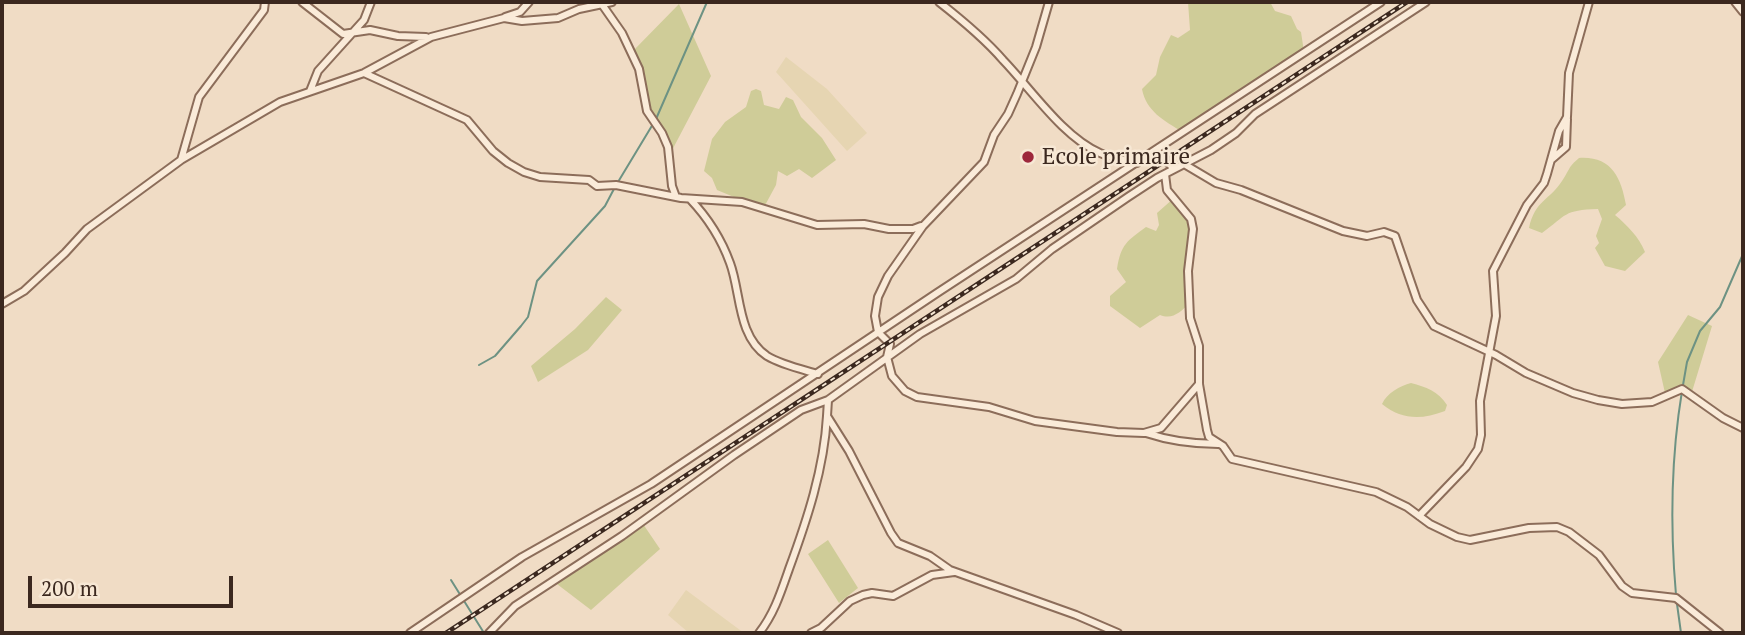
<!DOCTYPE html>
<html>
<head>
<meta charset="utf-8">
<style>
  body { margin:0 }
  #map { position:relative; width:1745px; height:635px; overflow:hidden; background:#f0dcc5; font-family:"PT Serif",serif }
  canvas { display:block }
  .frame { position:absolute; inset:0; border:4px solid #3b281f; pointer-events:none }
  .scale { position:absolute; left:28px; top:576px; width:205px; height:32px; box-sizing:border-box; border:4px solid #3b281f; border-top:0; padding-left:9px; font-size:21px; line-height:24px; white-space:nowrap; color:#3b281f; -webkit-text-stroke:5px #f7e8d5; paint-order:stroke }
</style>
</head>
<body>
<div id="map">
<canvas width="1745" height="635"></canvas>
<div class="frame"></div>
<div class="scale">200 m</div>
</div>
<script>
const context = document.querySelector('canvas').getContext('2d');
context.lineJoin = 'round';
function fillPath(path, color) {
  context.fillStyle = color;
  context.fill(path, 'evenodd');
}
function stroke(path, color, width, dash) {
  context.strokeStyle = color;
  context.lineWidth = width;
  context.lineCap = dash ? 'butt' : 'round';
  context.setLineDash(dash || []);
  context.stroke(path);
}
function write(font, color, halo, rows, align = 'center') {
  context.font = font + ' "PT Serif",serif';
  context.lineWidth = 5;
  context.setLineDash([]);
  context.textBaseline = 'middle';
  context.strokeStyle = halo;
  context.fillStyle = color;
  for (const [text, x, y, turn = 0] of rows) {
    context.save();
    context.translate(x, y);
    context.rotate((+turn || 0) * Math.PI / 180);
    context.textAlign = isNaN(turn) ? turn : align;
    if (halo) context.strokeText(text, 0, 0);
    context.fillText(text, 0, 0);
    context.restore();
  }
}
fillPath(new Path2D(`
  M786,57L827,89L867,133L847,151L776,72Z
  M686,590L744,633H689L668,615Z`), '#e6d5b2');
fillPath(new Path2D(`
  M1188,2H1270L1275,11L1291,16L1297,29L1301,32L1304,52L1183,132C1164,121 1146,111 1142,89L1156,75L1160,57L1171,35L1178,38L1190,30Z
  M679,4L711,76L669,156L668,147L647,111L632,52Z
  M756,89L761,91L764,105L779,109L786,97L793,100L801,117L822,138L836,160L812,178L799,169L787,176L778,171L776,185L763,209L717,190L712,178L704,171L712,139L725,122L746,107L751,91Z
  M1579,158C1611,156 1621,177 1626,205L1615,215C1627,225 1639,237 1645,252L1625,271L1605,266L1595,248L1599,243L1596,236L1602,219L1598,209C1563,210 1567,215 1542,233L1529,228C1535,200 1550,200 1562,181C1569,171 1568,167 1579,158Z
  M1174,198L1191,219L1190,303C1180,312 1173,320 1160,315L1140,328L1110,306V296L1126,282L1117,269C1121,244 1127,241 1146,227L1156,231L1159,225L1157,213Z
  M606,297L622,310L588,350L538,382L531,366L575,329Z
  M1688,315L1712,326L1691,395L1681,389L1665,393L1658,362Z
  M1411,383C1426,387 1438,391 1447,405L1445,411C1421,420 1402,420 1382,404C1387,393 1400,386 1411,383Z
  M641,521L660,549L591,610L553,581Z
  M828,540L858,588L839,603L808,554Z`), '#cfcc98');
stroke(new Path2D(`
  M656,119L707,2
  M618,182L653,124
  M479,365L495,356L521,326L528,317L537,281L605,206L615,187
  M1683,385L1687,362L1700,331L1720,307L1743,254
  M451,580L484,633
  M1676,595C1670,527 1671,458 1682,391
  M1677,604L1681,633`), '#6d9283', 2);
const street = new Path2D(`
  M302,2L343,34L370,30L398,36L426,37
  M939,2C962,20 984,38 1003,60C1031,89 1063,137 1100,153C1111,158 1125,160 1137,163
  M1049,2L1036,47L1017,94L1008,114L994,135L984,162L923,226L888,276L878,297L875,316L878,332L890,344L887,357L892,376L905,391L917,397L989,407L1035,421L1117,432L1144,433L1161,428L1199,384
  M1735,2L1743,12
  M601,3L622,33L639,69L647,111L662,133L668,147L672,186L676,197
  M505,17L520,12L529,2
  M364,73L467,120L493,151L508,163L524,172L540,177L589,180L597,186L616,185L681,198L742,202L817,225L864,224L889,229H913L921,226
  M310,91L318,71L364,20L371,2
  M1156,150L1174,169
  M181,160L199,97L264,10L265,2
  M1551,160L1566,147L1567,119
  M1184,164L1216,183L1241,190L1343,231L1367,236L1384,232L1395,236L1417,300L1434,326L1496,355L1526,373L1573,393L1598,400L1622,404L1652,402L1682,389L1723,418L1743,428
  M1165,174L1167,190L1191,219L1193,229L1188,271L1190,318L1199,346V384L1207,430L1209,437L1223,446L1232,459L1376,492L1407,507L1430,524L1457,537L1470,540L1529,528L1557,527L1569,532L1599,555L1622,586L1632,593L1676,598L1720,633
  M690,199C708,218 721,238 730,263C741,292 737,336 767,356C782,365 801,369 818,374
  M2,304L24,291L65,253L87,229L181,160L280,102L364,73L431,37L504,18L522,21L558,18L579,9L612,2
  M1146,433C1170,441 1193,444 1218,444
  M1419,516L1466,467L1478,449L1481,435L1480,401L1496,316L1493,271L1527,205L1544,183L1547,174L1559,131L1567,117L1569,73L1589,2
  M410,633L522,557L651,484L937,293L1381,2
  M489,633L515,606L622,536L734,455L801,410L828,400
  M759,633C774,614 781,592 789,569C807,520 824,469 827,416
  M811,633L821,628L850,601L863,595L872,593L893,596L932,575L954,572
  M1118,633L1076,615L950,570L930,556L898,543L891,533L849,451L827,416L828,400L920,334L1016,279L1052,249L1128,197L1157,178L1211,150L1236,133L1255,114L1426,2`);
stroke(street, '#8c6d5a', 10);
stroke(street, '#faebd9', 6);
const rail = new Path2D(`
  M446,633L1407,2`);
stroke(rail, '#3b281f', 4.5);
stroke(rail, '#f7e8d5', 2, [5]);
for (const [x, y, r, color] of [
  [1028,157,7,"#9d283c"]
]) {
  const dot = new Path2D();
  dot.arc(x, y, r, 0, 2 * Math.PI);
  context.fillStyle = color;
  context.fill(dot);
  stroke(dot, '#f7e8d5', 2.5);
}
write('23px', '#3b281f', '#f7e8d5', [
  ["Ecole primaire",1042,157]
], 'left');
</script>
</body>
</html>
